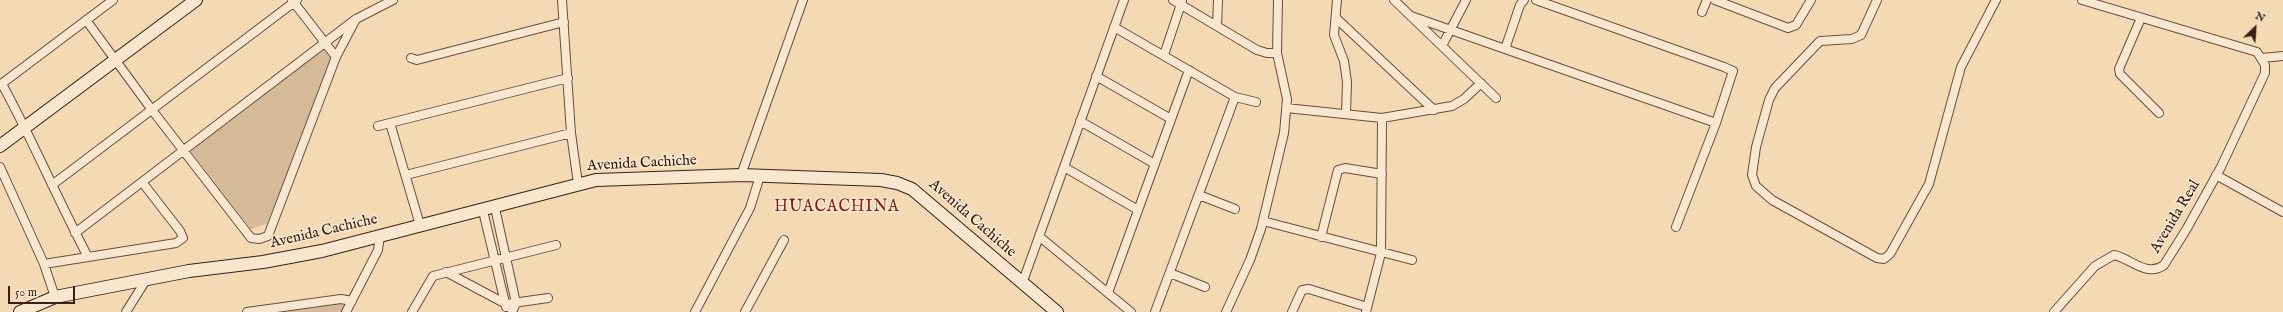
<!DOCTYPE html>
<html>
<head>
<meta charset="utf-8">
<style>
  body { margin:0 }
  #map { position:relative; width:2283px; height:312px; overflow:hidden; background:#f4dab4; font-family:"IM FELL English",serif }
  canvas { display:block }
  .north { position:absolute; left:2235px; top:8px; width:40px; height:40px; -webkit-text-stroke:3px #f8e7ce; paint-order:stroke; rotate:25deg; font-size:11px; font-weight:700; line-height:16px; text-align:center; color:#362017 }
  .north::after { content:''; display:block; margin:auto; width:14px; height:18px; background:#362017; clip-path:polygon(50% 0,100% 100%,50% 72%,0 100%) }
  .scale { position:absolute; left:8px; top:286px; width:67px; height:18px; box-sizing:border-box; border:2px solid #362017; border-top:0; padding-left:5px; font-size:12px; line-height:14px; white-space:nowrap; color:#362017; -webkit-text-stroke:3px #f8e7ce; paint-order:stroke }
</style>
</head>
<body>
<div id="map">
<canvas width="2283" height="312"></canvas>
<div class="north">N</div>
<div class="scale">50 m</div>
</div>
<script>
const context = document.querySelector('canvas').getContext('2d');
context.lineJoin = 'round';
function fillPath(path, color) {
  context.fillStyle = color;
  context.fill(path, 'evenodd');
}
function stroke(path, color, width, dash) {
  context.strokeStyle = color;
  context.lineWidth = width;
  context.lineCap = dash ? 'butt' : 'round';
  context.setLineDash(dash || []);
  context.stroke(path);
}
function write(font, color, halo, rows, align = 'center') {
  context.font = font + ' "IM FELL English",serif';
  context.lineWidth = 3;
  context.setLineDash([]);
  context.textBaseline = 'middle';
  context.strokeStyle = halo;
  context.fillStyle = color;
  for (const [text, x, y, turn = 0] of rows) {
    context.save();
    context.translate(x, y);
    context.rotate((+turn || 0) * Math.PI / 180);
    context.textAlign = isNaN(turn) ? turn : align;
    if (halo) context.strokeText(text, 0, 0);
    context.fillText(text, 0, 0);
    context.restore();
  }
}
fillPath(new Path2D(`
  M324,47L333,58L267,224L251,229L189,149Z
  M341,303L345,306L342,312H272Z`), '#d4ba99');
const street = new Path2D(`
  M292,0L336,57
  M562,0L571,133L578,184
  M1173,0L1257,50L1267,53H1277
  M1337,0L1334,35L1344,61L1347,82L1346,114
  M1394,0L1496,98
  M1536,0L1724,67L1733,71L1716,123L1676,227
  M1715,0L1788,28L1796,25L1811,0
  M1877,0L1861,35L1852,39L1820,41L1775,88L1769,100L1756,147L1752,175L1756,186L1772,200L1877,258L1884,259L1890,254L1929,184L1961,67L1996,0
  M1702,12L1707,0
  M1411,16L1716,123
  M1336,18L1434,110
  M2141,18L2119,69L2120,74L2159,113
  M86,20L152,110L251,238L259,239L268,236L336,57L356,19
  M1217,26L1218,0
  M1114,27L1235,97L1256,102
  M1442,46L1466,0
  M1505,49L1520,5L1524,0
  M1164,55L1182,1
  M411,58L417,60L564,22
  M2262,58L2283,56
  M1096,76L1171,119
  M2,84C33,141 58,200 88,257
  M0,85L113,0
  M1286,108L1382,118L1452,106L1464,99L1481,83
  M1080,121L1155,164
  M390,123L420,225
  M378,126L568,78
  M0,167L44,264L55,297
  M1064,167L1138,210
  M406,175L571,133
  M741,175L803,0
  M2216,175L2283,212
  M52,185L297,0
  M1199,195L1235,209
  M495,208L516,303L512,312
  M483,211L506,307
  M1263,221L1412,260
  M75,233L356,19L393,0
  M1040,237L1131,312
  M1321,237L1338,170L1345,168L1382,174
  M44,264L176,243L183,238L180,231L142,182
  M446,272L506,304L548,298
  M1170,273L1205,287
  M1022,284L1124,0
  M1108,293L1189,70
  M126,312L146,280
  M247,312L341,299L352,301
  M346,312L378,250L380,236
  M412,312L433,276L556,245
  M695,312L750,208L760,176
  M745,312L784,240
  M1155,312L1235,97
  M1226,312L1250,260L1261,229L1284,133L1287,99L1277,53L1278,0
  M1292,312L1302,290L1309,289L1367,307
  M1366,312L1381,253L1382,118
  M2054,312L2095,266L2114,255C2130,258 2147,278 2164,265L2186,230L2221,167L2265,73V65L2257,52L2082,0`);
const secondary = new Path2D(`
  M0,146L196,0
  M20,312L55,297L189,271L263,262L322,251L596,180L741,175L881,180L897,183L912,189L1057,312`);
stroke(street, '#664e3e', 10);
stroke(secondary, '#362017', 14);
stroke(street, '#f8e7ce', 8);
stroke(secondary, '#f8e7ce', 12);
write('15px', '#362017', '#f8e7ce', [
  ["Avenida Cachiche",642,164,-3],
  ["Avenida Real",2176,217,-59],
  ["Avenida Cachiche",972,219,41],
  ["Avenida Cachiche",324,232,-13]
]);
context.letterSpacing = '1px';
write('16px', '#7a1f14', '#f8e7ce', [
  ["HUACACHINA",837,208]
]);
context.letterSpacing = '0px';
</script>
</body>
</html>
